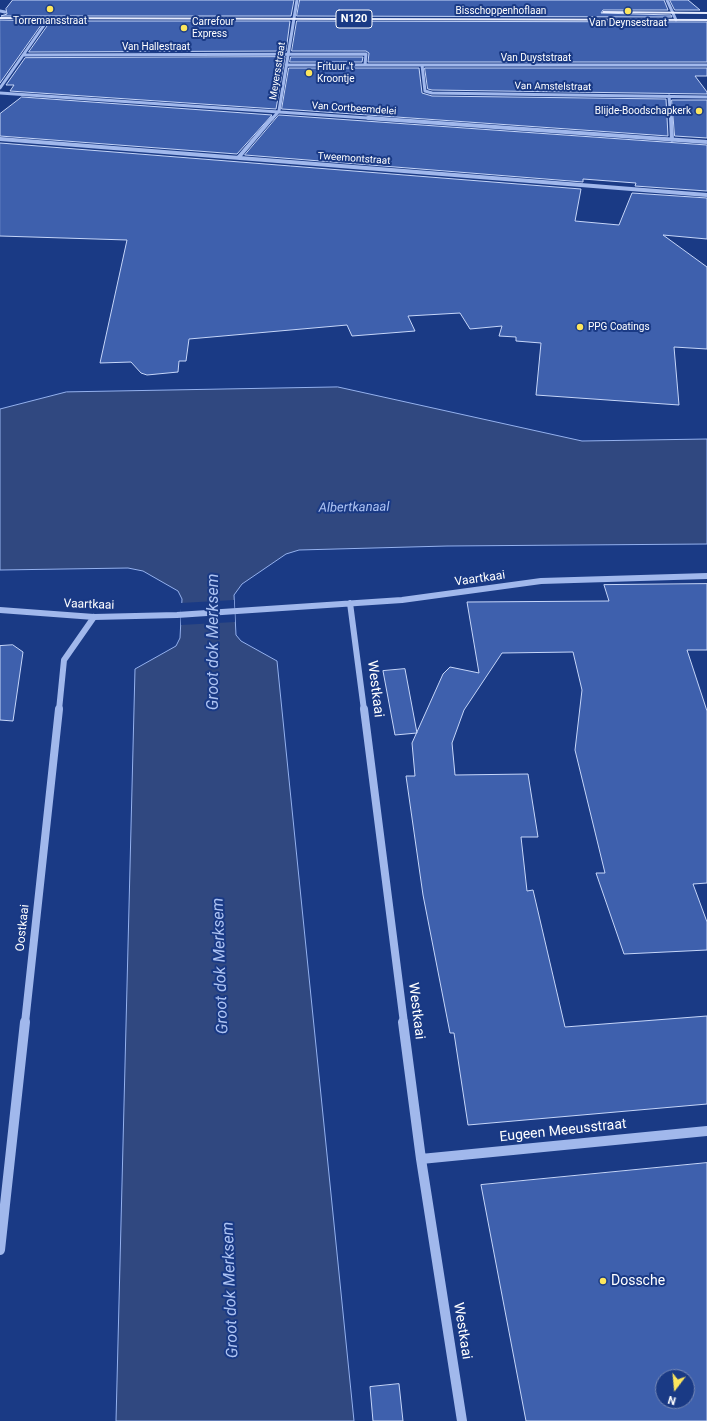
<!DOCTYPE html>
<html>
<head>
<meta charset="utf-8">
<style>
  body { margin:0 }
  #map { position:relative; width:707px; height:1421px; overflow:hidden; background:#1a3a85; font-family:Roboto,sans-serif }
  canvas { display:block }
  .north { position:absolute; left:655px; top:1369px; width:40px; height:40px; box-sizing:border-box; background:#1a3a85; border:1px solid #7689b6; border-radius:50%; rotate:196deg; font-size:11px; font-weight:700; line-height:16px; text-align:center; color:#fff }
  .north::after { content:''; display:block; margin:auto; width:14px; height:18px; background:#fde65d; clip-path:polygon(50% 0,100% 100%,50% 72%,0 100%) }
</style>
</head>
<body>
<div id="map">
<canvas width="707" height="1421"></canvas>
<div class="north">N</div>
</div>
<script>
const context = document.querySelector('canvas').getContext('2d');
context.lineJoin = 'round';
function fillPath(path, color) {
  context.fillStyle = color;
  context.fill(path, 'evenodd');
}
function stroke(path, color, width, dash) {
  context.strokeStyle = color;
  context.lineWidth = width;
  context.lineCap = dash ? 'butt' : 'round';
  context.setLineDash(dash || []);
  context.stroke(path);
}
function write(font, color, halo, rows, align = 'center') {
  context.font = font + ' Roboto,sans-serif';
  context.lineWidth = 4;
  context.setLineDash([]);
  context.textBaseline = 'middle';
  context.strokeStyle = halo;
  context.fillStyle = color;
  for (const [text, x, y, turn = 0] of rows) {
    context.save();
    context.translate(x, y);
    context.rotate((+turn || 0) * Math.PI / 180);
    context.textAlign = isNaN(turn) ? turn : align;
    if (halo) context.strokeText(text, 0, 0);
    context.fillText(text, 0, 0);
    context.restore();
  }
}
const water = new Path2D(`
  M338,387L582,441L707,439V544L447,546L299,550L286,554L242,584L234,595L236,635L241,641L277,661L354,1421H116L135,669L176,646L180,638L182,599L178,591L143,571L128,568L0,570V409L66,392Z`);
fillPath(water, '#304880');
stroke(water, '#94b1ee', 1);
fillPath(new Path2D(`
  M234,600L235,622L181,625V603Z`), '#1a3a85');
const building = new Path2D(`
  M13,0H294L291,16H1L7,14L6,9Z
  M300,0H664L668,10H603L601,13L671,15L672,17L297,16Z
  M670,0H688L700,10H675Z
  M0,20L44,21L0,83Z
  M51,21H290L286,51L29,52Z
  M297,21L707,22V62H368L369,53L366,51H292Z
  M285,57L276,109L10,91L14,85H6L25,58Z
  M291,57H363L362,62H290Z
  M289,68H419L422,93L432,96L666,99L668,136L282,109Z
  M425,68H707V76H695L707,92V94L432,90L428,89Z
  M22,97L272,115L237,154L0,136V114Z
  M672,100H707V138L675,136Z
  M279,115L707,145V191L635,186L636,183L583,179V182L245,155Z
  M0,143L581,189L575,221L619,225L632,193L707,198V239L663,235L707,267V349L674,347L679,405L536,395L541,343L516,341V337L499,336L502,326L470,329L460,313L408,316L415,331L352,336L347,325L189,339L186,361H179L178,372L147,375L141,373L131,362L100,363L127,240L0,236Z
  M707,584V650H687L707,711V883L693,884L707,922V950L624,954L596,873H605L575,750L582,690L573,652L502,653L464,710L452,743L455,775L528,774L538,837H521L527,891L533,890L565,1027L707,1016V1104L468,1125L454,1033H450L423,895L406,776H415L412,743L443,674L450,667L479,673L467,602L609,601L604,585Z
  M13,645L23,652L13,721L0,720V646Z
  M405,669L417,733L395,735L383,671Z
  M707,1163V1421H526L481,1185ZM663,1377H687V1401H663Z
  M399,1384L403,1421H373L370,1387Z`);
fillPath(building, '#3e60ad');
stroke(building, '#c6d6f9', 1);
stroke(new Path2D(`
  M667,0L676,20
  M0,11L5,12
  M24,55L366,54L365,65
  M286,65H707
  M422,65L425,91L432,93L707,97
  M0,88L49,18
  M0,93L382,119
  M669,96L671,119
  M272,119L279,111L297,0`), '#a1b8ec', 3);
stroke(new Path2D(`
  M368,118L707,142
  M671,118L672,140
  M0,139L707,195
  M238,158L272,118`), '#a1b8ec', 4);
stroke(new Path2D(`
  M350,603L364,710
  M0,610L94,617L177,615L402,600L541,581L707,576
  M59,710L64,660L94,617`), '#a1b8ec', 6);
stroke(new Path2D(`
  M364,709L404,1023
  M25,1023L59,709`), '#a1b8ec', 8);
stroke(new Path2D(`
  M403,1022L421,1159L462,1421
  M421,1159L707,1131
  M0,1250L25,1022`), '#a1b8ec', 10);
fillPath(new Path2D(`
  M603,11L707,12V14L602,13Z
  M0,17L707,19V21L0,19Z`), '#e6ecff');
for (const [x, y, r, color] of [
  [50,9,4,"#fde65d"],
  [628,11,4,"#fde65d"],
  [184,28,4,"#fde65d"],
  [309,73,4,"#fde65d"],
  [699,111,4,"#fde65d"],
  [580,327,4,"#fde65d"],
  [603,1281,4,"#fde65d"]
]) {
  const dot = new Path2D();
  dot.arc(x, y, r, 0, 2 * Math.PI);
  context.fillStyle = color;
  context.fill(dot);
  stroke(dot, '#1a3a85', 1.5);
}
write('10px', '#fff', '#1a3a85', [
  ["Bisschoppenhoflaan",501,11],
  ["Van Hallestraat",156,47],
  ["Van Duyststraat",536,58],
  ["Meyersstraat",278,71,-81],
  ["Van Amstelstraat",553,87,1],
  ["Van Cortbeemdelei",354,109,4],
  ["Tweemontstraat",354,159,4]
]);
write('10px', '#fff', '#1a3a85', [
  ["Torremansstraat",50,21,"center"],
  ["Carrefour",192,22],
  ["Express",192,34],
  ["Van Deynsestraat",628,23,"center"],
  ["Frituur 't",317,67],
  ["Kroontje",317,79],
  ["Blijde-Boodschapkerk",691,111,"right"],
  ["PPG Coatings",588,327]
], 'left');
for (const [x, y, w] of [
  [354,19,36]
]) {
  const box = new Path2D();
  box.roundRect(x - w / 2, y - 9, w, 18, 3);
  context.fillStyle = '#1a3a85';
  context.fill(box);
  stroke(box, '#fff', 1);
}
write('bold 11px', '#fff', null, [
  ["N120",354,19]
]);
write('12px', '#fff', '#1a3a85', [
  ["Vaartkaai",480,579,-8],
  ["Vaartkaai",89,605,2],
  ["Oostkaai",23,928,-84]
]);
write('italic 13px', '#adc3f3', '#1a3a85', [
  ["Albertkanaal",354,508,-1]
]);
write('14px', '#fff', '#1a3a85', [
  ["Westkaai",375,689,83],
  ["Westkaai",416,1011,83],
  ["Eugeen Meeusstraat",563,1131,-6],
  ["Westkaai",462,1331,81]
]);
write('14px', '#fff', '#1a3a85', [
  ["Dossche",611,1281]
], 'left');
write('italic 16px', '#adc3f3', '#1a3a85', [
  ["Groot dok Merksem",214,642,-90],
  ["Groot dok Merksem",221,966,-92],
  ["Groot dok Merksem",231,1290,-92]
]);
</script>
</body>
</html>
